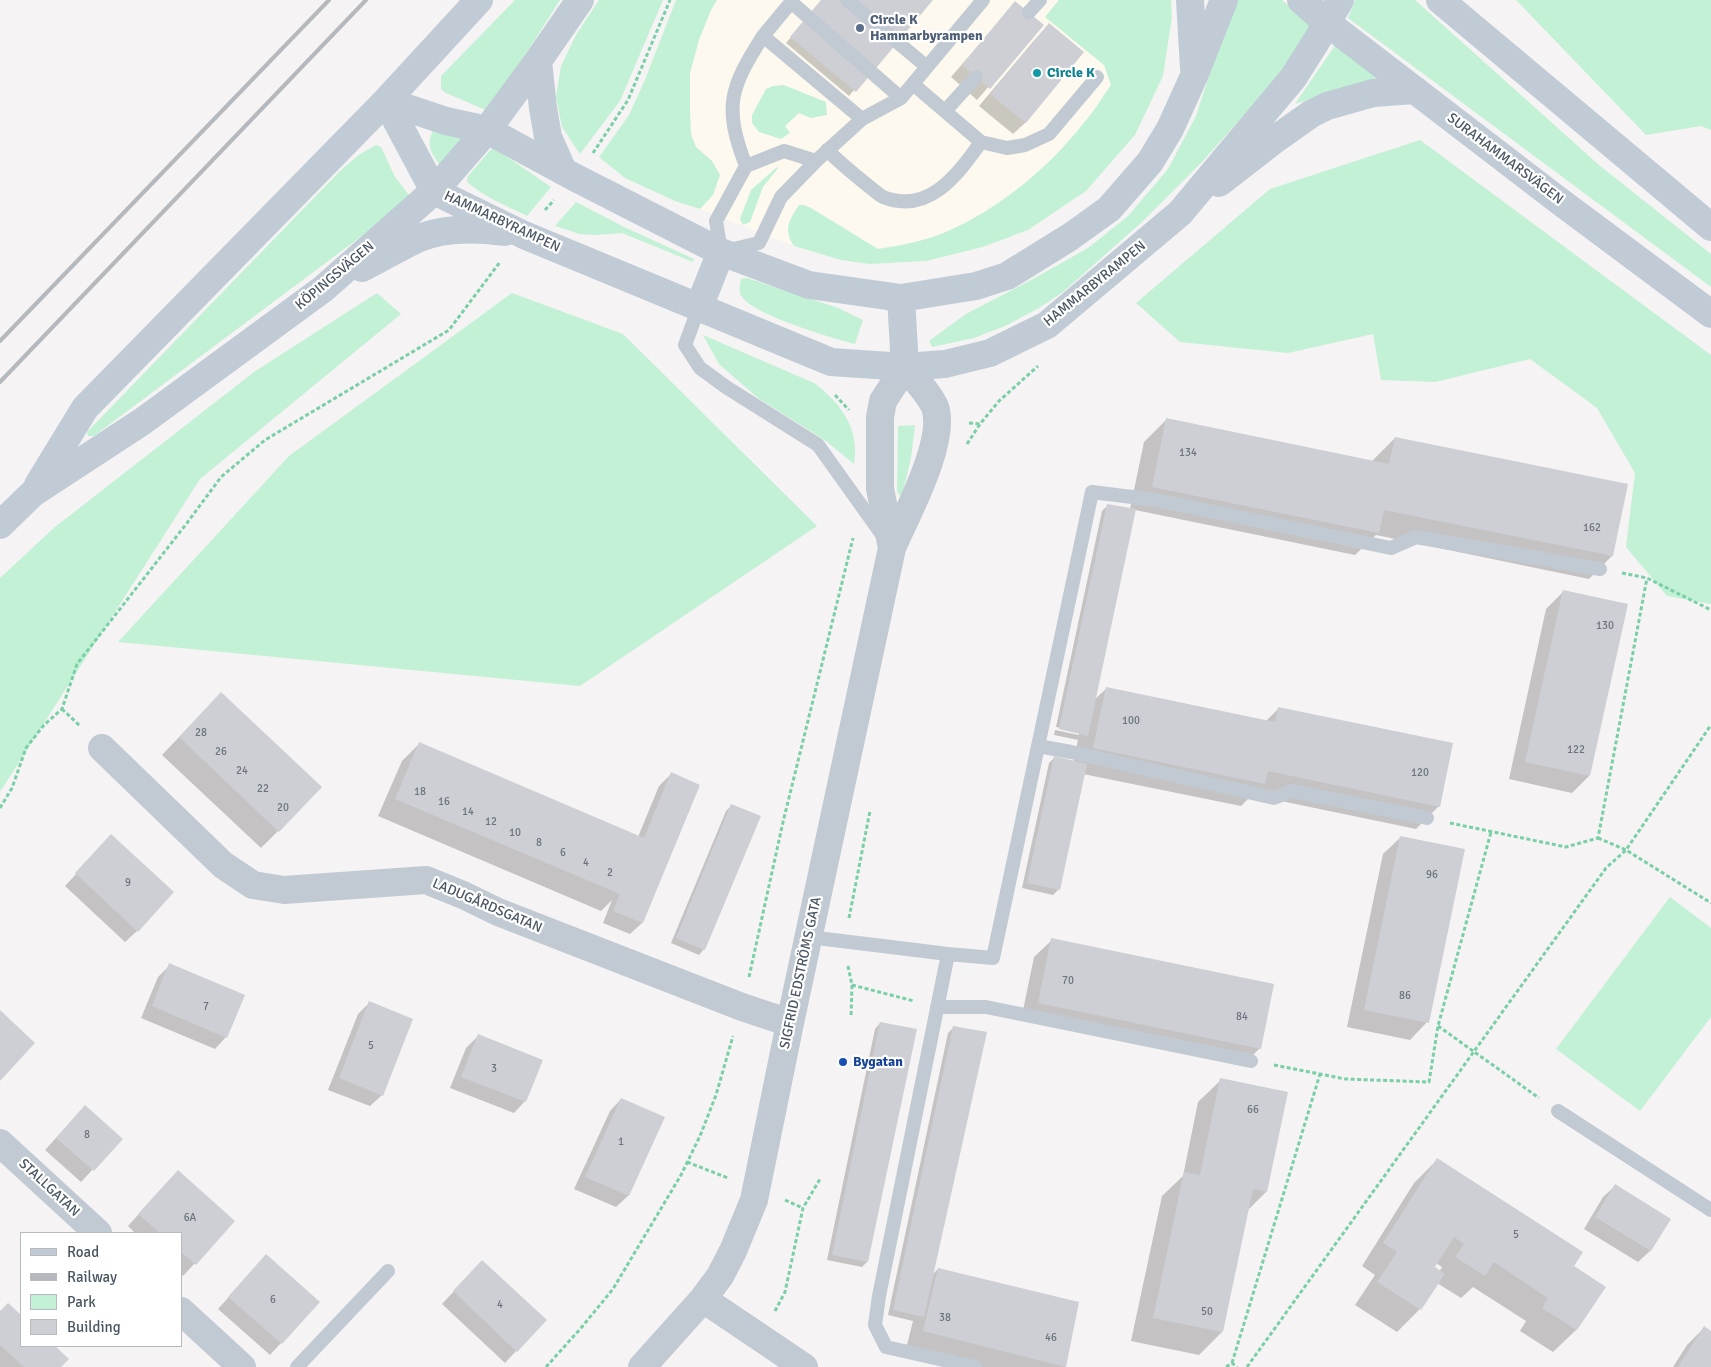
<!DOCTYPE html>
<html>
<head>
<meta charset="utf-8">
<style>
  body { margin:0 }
  #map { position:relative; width:1711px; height:1367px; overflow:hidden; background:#f5f3f3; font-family:Signika,sans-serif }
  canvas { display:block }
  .legend { position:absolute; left:20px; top:1232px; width:162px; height:115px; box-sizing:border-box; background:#fff; border:1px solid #b7bbc0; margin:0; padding:6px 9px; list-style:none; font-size:15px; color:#4a5661 }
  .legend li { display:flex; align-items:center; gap:10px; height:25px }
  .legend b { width:25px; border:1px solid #b7bbc0 }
</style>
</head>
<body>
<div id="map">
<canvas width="1711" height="1367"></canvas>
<ul class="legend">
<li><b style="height:6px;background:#c1cbd6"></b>Road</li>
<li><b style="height:6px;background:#b5b8bd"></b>Railway</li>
<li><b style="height:14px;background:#c3f1d5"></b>Park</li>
<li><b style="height:14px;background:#cdcfd5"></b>Building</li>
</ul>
</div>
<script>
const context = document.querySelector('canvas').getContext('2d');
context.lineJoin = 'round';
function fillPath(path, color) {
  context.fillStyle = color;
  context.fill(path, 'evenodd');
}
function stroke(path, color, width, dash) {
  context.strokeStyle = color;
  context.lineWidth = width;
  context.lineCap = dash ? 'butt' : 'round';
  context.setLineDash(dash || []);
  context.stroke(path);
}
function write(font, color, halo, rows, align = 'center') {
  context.font = font + ' Signika,sans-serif';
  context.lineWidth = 4.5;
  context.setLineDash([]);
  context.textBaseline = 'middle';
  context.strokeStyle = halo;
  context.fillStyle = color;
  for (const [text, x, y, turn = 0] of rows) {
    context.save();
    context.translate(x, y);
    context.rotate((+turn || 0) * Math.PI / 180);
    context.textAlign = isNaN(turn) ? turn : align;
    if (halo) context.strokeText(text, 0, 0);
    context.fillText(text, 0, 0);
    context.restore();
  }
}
fillPath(new Path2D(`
  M676,0H1171L1172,17L1163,76L1135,135L1086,191L1028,230L983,247L926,261L869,264L841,260L794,246L700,209L675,201L625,178L599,157L629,115L644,82Z`), '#fdf9ef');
fillPath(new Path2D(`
  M515,0H560L517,68L488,111L446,93L441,89V76Z
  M599,0H663L620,101L580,154L562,127L556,97L561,66L576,35Z
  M676,0H717L711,10L699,40L690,73V111L691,134L696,147L712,161L720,175L713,195L700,209L675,201L625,178L599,157L629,115L644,82Z
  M1059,0H1171L1172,17L1163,76L1135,135L1086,191L1028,230L983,247L926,261L869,264L841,260L794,246C783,230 789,220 799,205H804L811,208L878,249C902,245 926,241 948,231C1000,208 1047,169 1082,125C1093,113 1102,98 1111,85L1104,65L1045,17Z
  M1236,0H1282L1313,27L1279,76L1201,163L1142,222L1063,292L1039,308L1005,326L974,338L932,347L929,341L966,314L1033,279L1088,248L1128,216L1168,169L1196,116L1229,14Z
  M1355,0H1415L1599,165L1711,254V287L1348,18Z
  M1516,0H1711V130L1701,126L1646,135Z
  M1336,44L1378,78L1295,104Z
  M784,85L826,102L827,115L811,118L799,113L785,126L790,133L781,139L759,132L752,123V115L766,89L773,86Z
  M433,129L467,135L440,165C429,150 427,146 433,129Z
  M1420,140L1711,355V604L1667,596L1626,547L1635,473L1597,408L1530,359L1435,382L1381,380L1373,334L1288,353L1180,342L1136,303L1270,189Z
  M376,145L381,147L395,177L409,195L379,223L94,436H88L87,432L341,170L360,154Z
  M493,147L551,187L527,216C507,206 484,197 467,182L468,176Z
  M777,167L778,168L763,187L750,222L743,225L740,219L751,190Z
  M576,202L624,227L694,259L693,262L622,233L596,235L580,234L555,226Z
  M747,278L838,308L863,320L855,344C832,338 754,315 742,297C738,291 740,285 741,279Z
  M377,293L401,314L200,479L0,792V578L55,527L254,372Z
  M512,293L623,334L817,526L580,686L118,642L289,456Z
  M703,335L814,383C841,403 860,429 854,464L826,441L758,398L719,364Z
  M915,425L911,458L903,492L900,496L897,491L898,426Z
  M1670,897L1711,928V1017L1640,1111L1556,1049Z`), '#c3f1d5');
fillPath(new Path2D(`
  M822,0H932L849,96L786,43Z
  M1015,3L1042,25L977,100L951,77Z
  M1049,25L1082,52L1025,123L1013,134L979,106L1037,37Z
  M1167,419L1372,461L1395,438L1626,485L1612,556L1589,579L1376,535L1355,555L1135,510L1094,700L1107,688L1266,721L1279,708L1439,806L1416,829L1252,795L1241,806L1083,774L1058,890L1053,895L1022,888L1049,763L1054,758L1073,762L1078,740L1054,735L1055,730L1079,735V732L1056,727L1102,511L1108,505L1130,509L1144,442Z
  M1563,592L1589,776L1572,793L1509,779L1546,609Z
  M204,711L278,831L261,848L162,755Z
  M419,744L638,837L659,786L671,774L698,785L642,923L630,934L603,923L612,900L601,911L378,816L402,761Z
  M732,805L704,949L699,955L671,943L726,811Z
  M1401,837L1427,1022L1410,1040L1347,1027L1383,854Z
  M100,848L137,931L125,942L65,886Z
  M1052,940L1260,1048L1242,1066L1021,1020L1034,957Z
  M170,965L226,1037L215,1049L141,1018L158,977Z
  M369,1003L382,1095L370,1106L328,1090L358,1014Z
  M880,1023L915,1030L867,1262L862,1267L827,1260L875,1029Z
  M954,1027L932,1275L938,1269L1078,1303L1065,1367H979L906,1349L913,1321L888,1315L948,1033Z
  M478,1036L525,1101L514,1113L450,1088L466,1048Z
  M1221,1080L1266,1192L1247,1211L1222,1332L1199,1355L1131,1341L1162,1196L1183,1176L1198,1102Z
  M621,1099L663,1118L628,1196L616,1207L574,1189L610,1111Z
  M85,1106L121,1139L81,1182L45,1150Z
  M1437,1160L1572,1267L1604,1287L1576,1330L1553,1352L1520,1331L1526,1321L1473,1287L1461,1298L1437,1283L1420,1309L1397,1332L1355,1305L1375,1275L1362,1266L1414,1183ZM1436,1263L1442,1267L1439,1272L1433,1268Z
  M167,1183L234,1221L183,1276L181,1274V1233H135L128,1226Z
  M1615,1186L1669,1219L1650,1251L1638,1262L1584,1229L1603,1197Z
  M255,1268L318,1302L270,1355L218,1309Z
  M471,1273L516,1351L505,1363L442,1304Z
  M8,1305L21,1317V1346H53L67,1359L60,1367H0V1313Z
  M1704,1328L1711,1332V1367H1673L1687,1345Z`), '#0003');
fillPath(new Path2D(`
  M821,0H933L856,92L790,37Z
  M1015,1L1044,25L990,89L962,65Z
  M1049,23L1084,52L1026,123L990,94Z
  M1166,418L1389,464L1395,437L1628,484L1613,556L1384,510L1379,533L1152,487Z
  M1107,504L1136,509L1088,736L1059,729Z
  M1563,590L1628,604L1590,776L1525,762Z
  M1106,687L1275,722L1278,707L1453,743L1440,807L1268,771L1265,784L1093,748Z
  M221,692L322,787L279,832L179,737Z
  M419,742L644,838L671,772L700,785L643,923L613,911L620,894L395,799Z
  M1054,756L1087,764L1060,890L1027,883Z
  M731,804L761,816L705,950L676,938Z
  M111,834L174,892L138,932L75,873Z
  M1400,836L1465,849L1429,1023L1364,1010Z
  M1051,938L1274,984L1261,1049L1038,1003Z
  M169,963L245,995L227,1038L152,1006Z
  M369,1001L413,1019L383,1096L339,1078Z
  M0,1010L35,1043L0,1081Z
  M880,1022L917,1029L868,1262L832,1255Z
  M953,1026L987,1032L924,1317L893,1310Z
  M478,1034L543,1060L526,1102L461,1077Z
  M1220,1078L1288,1092L1267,1192L1253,1189L1223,1332L1153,1318L1184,1172L1200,1175Z
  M621,1098L665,1117L629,1196L585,1177Z
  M85,1105L123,1139L94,1171L56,1138Z
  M1437,1158L1583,1252L1574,1266L1606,1287L1577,1330L1542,1308L1548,1298L1494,1262L1485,1276L1455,1257L1464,1244L1454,1237L1435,1267L1445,1274L1421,1310L1377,1282L1397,1252L1383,1243Z
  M178,1170L235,1221L196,1265L181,1252V1233H160L138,1214Z
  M1615,1184L1671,1219L1651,1251L1595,1217Z
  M266,1254L320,1302L282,1344L228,1297Z
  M482,1260L547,1320L517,1352L453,1291Z
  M938,1268L1079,1302L1066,1367L923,1331Z
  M8,1303L21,1315V1346H55L69,1359L61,1367H24L0,1345V1311Z
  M1704,1326L1711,1331V1367H1678Z`), '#cdcfd5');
stroke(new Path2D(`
  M593,153L628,100L670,0
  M545,210L554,200
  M835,395L849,410
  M969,423L980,424
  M967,444L980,424L999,401L1038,366
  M1622,573L1647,578L1711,610
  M62,709L80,726
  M0,808L12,788L26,748L44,725L62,709L77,664L187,523L221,477L265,440L449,330L500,262
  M1450,823L1566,847L1598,838L1647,578
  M1598,838L1626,850L1711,903
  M849,918L870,811
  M848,966L852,985L851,1017
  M749,977L783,822L853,538
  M852,985L914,1001
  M1438,1026L1539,1098
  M1274,1065L1345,1079L1429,1082L1438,1026L1491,832
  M687,1162L728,1178
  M785,1200L803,1208
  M775,1311L785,1292L803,1208L820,1179
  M1232,1363L1320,1074
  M546,1367L581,1328L613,1289L681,1175L700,1136L716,1095L733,1036
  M1226,1367L1232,1363L1237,1367
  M1247,1367L1606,868L1626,850L1711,725`), '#7ad0a6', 3, [4, 2.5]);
stroke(new Path2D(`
  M847,0L927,67
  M791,2L901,98
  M1029,12L1040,0
  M763,36L793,0
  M945,111L976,77
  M862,119L901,98L983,0
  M981,142L1007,148L1025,145L1049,134L1097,77
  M827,150C841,164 856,176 871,188C875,191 879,195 883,197C929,215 958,174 981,142L913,84
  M746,166L716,221L721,252L759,243L781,197L816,161L862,119L763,36C730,88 723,106 746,166L784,151L816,161
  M699,307L685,345L700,368L726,387L818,445L883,536
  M1038,746L1071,752L1274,798L1292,791L1427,818
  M809,937L948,954L993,958L1092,492L1156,500L1391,548L1416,537L1600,569
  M948,954L879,1296L875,1325L886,1347L975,1367
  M937,1007H986L1251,1061
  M1558,1111L1711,1210
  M297,1367L388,1271`), '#c1cad2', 14);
stroke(new Path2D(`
  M102,748L223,865L253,885L284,890L426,880L463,895L498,912L742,1007L790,1023
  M0,1143L98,1233
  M703,1299L804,1367
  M181,1311L242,1367
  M642,1367L703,1299L720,1276L733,1251L754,1200L790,1023L892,548C906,515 947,441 935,407C929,393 915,379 905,367L883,401L880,417V489L892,548`), '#c1cad2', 28);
stroke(new Path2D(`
  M1190,0L1194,68
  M1301,0L1326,22L1558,200L1711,314
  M1440,0L1711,227
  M538,61L543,108L548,137L563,171
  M386,101L434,191L524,235L831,362L905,367L945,364L990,353L1047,325L1180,213L1293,78L1317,40L1340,0
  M386,101L446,121L487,130L574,177L721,252L809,285L901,298L976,286L1007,276L1070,237L1109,209L1150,162L1170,129L1194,76L1224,0
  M1219,183L1277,138L1311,114L1327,106L1373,93L1415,90
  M362,268C380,259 398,248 417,239C444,227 476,228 505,232
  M901,298L905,367
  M699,307L721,252
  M38,485L85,408L386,101L479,0
  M0,525L33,493L143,421L323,289L434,191L487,130L538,61L580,0`), '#c1cbd6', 28);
stroke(new Path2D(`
  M0,341L329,0
  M0,382L366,0`), '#b5b8bd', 4);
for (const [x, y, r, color] of [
  [860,28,5,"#5c6f8a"],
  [1037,73,5,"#0f9aa8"],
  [843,1062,5,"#1a4fb4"]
]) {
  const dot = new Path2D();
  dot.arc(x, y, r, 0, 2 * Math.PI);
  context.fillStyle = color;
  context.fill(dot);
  stroke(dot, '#fff', 2);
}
write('11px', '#6b747e', null, [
  ["134",1188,453],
  ["162",1592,528],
  ["130",1605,626],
  ["100",1131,721],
  ["28",201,733],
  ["122",1576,750],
  ["26",221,752],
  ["24",242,771],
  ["120",1420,773],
  ["22",263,789],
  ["18",420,792],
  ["16",444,802],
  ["20",283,808],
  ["14",468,812],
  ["12",491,822],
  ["10",515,833],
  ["8",539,843],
  ["6",563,853],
  ["4",586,863],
  ["2",610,873],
  ["96",1432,875],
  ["9",128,883],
  ["70",1068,981],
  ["86",1405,996],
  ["7",206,1007],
  ["84",1242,1017],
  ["5",371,1046],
  ["3",494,1069],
  ["66",1253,1110],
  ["8",87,1135],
  ["1",621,1142],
  ["6A",190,1218],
  ["5",1516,1235],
  ["6",273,1300],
  ["4",500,1305],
  ["50",1207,1312],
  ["38",945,1318],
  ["46",1051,1338]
]);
write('bold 14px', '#4e5e75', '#fff', [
  ["Circle K",870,20],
  ["Hammarbyrampen",870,36]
], 'left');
write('bold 14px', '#0d838f', '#fff', [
  ["Circle K",1047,73]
], 'left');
write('14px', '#4a5661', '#fff', [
  ["SURAHAMMARSVÄGEN",1505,159,37],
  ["HAMMARBYRAMPEN",502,222,25],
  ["KÖPINGSVÄGEN",335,276,-40],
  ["HAMMARBYRAMPEN",1095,284,-39],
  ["LADUGÅRDSGATAN",487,906,23],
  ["SIGFRID EDSTRÖMS GATA",801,973,-78],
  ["STALLGATAN",49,1188,43]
]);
write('bold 14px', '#164399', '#fff', [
  ["Bygatan",853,1062]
], 'left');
</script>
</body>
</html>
